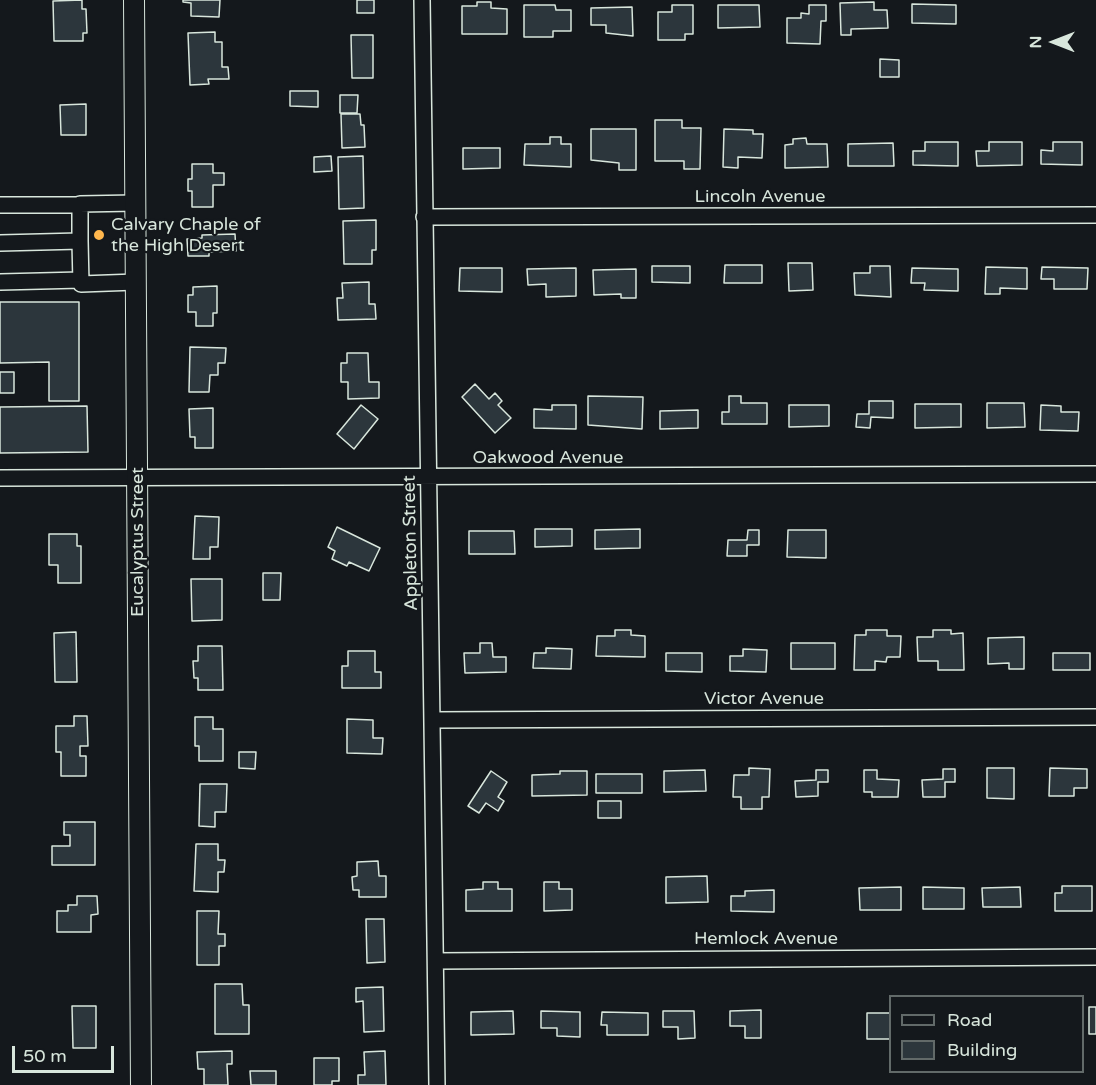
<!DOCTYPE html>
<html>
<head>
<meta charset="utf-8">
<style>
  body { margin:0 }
  #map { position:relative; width:1096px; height:1085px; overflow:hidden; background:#14181c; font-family:"Varela Round",sans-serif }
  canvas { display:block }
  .legend { position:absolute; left:889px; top:995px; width:195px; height:78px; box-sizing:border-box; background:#14181c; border:2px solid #626a69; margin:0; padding:8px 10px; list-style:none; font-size:18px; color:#d8e6dc }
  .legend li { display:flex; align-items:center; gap:12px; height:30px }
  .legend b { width:30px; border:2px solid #626a69 }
  .north { position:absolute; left:1024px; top:12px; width:60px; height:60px; -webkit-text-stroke:4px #14181c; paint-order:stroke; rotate:270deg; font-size:16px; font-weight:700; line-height:24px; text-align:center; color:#d8e6dc }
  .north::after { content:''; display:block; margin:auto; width:21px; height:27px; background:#d8e6dc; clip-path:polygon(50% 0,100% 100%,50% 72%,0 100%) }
  .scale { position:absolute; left:12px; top:1046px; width:102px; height:27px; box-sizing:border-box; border:3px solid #d8e6dc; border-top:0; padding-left:8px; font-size:18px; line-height:21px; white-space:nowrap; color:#d8e6dc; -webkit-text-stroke:4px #14181c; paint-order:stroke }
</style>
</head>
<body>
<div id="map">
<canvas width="1096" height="1085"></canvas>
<ul class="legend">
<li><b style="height:8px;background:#14181c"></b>Road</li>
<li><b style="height:16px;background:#2c363c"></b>Building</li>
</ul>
<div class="north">N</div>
<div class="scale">50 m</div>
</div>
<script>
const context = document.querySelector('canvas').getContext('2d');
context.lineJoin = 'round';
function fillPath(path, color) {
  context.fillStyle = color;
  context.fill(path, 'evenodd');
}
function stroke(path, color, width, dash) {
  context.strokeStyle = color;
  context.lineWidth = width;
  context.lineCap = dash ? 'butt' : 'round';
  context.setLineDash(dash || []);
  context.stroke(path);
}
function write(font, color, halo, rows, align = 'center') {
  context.font = font + ' "Varela Round",sans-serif';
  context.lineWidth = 4.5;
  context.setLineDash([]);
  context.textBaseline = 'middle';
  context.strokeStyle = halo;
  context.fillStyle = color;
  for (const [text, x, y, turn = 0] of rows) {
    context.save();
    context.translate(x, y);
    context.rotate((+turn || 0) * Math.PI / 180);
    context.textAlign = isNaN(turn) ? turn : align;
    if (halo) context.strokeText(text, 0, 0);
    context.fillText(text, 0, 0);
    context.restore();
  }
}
const building = new Path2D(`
  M82,0V9H86L87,33H83V41H54L53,1Z
  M183,0H220L219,17L191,16V3L183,2Z
  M357,0H374V13H357Z
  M477,2H491V8L507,9V34H462V6H477Z
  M874,2V10H887L888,28L851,29V35H841L840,3Z
  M912,4L956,5V24L912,23Z
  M524,5H555L556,10H571V31H553V37H524Z
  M672,5H693V34H685V40H658V12H672Z
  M718,5H759L760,27L718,28Z
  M809,5H826V21H821L820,44L787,43V18H801V13L809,14Z
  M632,7L633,36L606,33V25H591V8Z
  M215,32V42H222V67H228L229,79H208L209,84L190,85L188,33Z
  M351,35H373V78H352Z
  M880,59L899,60V77H880Z
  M290,91H318V107L290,106Z
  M340,95H358L357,113H340Z
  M86,104V135H61L60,105Z
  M341,114H360L361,125H364L365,147L342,148Z
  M655,120H682V128H701L700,169H684V161H655Z
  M591,129H636V170H619V163L591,160Z
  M724,129L753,130V134H763L762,158L738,157V168L723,167Z
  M550,137H561V144H571V167L524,165L525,144H550Z
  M806,138L807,144H827L828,167L785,168V145L793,144V139Z
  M925,142H958V166L913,165V151H925Z
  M989,142H1022V165L977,166L976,151H989Z
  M1053,142H1082V165L1041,164V150L1053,151Z
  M893,143L894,166H848V144Z
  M463,148H500V168L463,169Z
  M331,156L332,171L314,172V157Z
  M363,156L364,208L339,209L338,157Z
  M192,164H213V173H224V185H213V207H192V191H188V179H192Z
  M376,220V250H372V264H344L343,221Z
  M235,234L236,251L209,252V256H188L187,239L202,238V235Z
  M788,263H812L813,290L789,291Z
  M725,265H762V283H724Z
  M652,266H690V283L652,282Z
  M870,266H890L891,297L855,295L854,273H870Z
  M986,267L1027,268V289L1000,288V294H985Z
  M1042,267L1088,268L1087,289H1054V279H1041Z
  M460,268H502V292L459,291Z
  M576,268V296L546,297V284L528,285L527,269Z
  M912,268L958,269V291L924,290L925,283H911Z
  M636,269V298H621V294L594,295L593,270Z
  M369,282V304H375L376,319L338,320L337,298H343L342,283Z
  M217,286V313H213V326H196V312H188V295H193V287Z
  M0,302H79V401H49V362L0,363Z
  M190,347L226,348L225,363H218V375H210L209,392H189Z
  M347,353H368L369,382H379V398L348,399V382H341V363H347Z
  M0,372H14V393H0Z
  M475,384L489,399L495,393L502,401L498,405L511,418L495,433L462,397Z
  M588,396L643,397L642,429L588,425Z
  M729,396H741V403H767V424H722V412H729Z
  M869,401H893V418L871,417L870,428L856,427L857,414H869Z
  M987,403H1024L1025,427L987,428Z
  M915,404H961V427L915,428Z
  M361,405L378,419L354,449L337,434Z
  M552,405H576V429L534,428V409L552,410Z
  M789,405H829V426L789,427Z
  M1041,405L1061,406V412H1079L1078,431L1040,430Z
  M87,406L88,452L0,453V407Z
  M213,408V448H195V437H190L189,409Z
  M698,410V428L660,429V411Z
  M195,516L219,517L218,547H210V559H193Z
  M337,527L380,548L369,571L349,562L347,566L332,559L335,551L328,547Z
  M535,529H572V546L535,547Z
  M640,529V548L595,549V530Z
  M748,530H759V545H747V556H727L728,540H747Z
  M788,530H826V558L787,557Z
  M469,531H514L515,554H469Z
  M49,534H77V546H81V583H58V565H49Z
  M263,573H281L280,600H263Z
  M191,579H222V620L192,621Z
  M615,630H631V635L645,636V657L596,656L597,636H615Z
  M866,630H887V636H901L900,657H887L886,662L875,661V670H854L855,635H866Z
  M933,630H951V634L963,633L964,670H938V661H918L917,637H933Z
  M76,632L77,682H55L54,633Z
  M1024,637V669H1009V663L988,664V638Z
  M480,643H492L493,657H506V672L465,673L464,653H480Z
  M791,643H835V669H791Z
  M198,646H222L223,690H198V678H194L193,661H198Z
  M546,648L572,649L571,669L533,668L534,653H546Z
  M743,649L767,650L766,672L730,671V656H743Z
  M348,651H375V672H381V688H342V666H348Z
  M666,653H702V672L666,671Z
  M1053,653H1090V670H1053Z
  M74,716H87L88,746H80V756H86V776H61V752H56V726H74Z
  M195,717H213V729H223V761H199V746H195Z
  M347,719L373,720V738H383L382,754L347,753Z
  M239,752H256L255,769L239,768Z
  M749,768L770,769L769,797H762V809H741V797H733L734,775H749Z
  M987,768H1014V799L987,798Z
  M1050,768L1087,769V788H1074V796H1049Z
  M943,769H955V782H945V797H923L922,780L943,779Z
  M705,770L706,791L664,792V771Z
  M816,770H828V782H818V796L796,797L795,781L816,780Z
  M864,770H877V779L899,780L898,797H872V792H864Z
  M491,771L507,782L498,797L504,801L498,811L486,803L479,813L468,806Z
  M560,771H587V795L532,796V775L560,774Z
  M596,774H642V793H596Z
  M200,784H227L226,812H215V827L199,826Z
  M598,801H621V818H598Z
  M64,822H95V865H52V846H70V835H64Z
  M196,844H218V860H225L224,872H218V892L194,891Z
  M378,861L379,876H386V897H359V890H353L352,877L357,876V862Z
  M707,876L708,902L666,903V877Z
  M483,882H498V889H512V911H466V890L483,889Z
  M544,882H559V889H572V910L544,911Z
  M1062,886H1092V911H1055V893H1062Z
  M901,887V910H860L859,888Z
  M923,887L964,888V909H923Z
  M1020,887L1021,907H983L982,888Z
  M774,890V912L731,911V896H745V891Z
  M77,896H97L98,914L91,915V932H57V911H68V905H77Z
  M197,911H219L218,934H225V946H219V965H197Z
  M366,919H384L385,962L367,963Z
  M215,984H242L243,1005H249V1034H215Z
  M383,987L384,1031L364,1032L363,1001L356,1002V988Z
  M72,1006H96V1048H73Z
  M1089,1007H1096V1034H1089Z
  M761,1010V1038H745V1026H730V1011Z
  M513,1011L514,1034L471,1035V1012Z
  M541,1011L580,1012V1037L557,1036V1028H541Z
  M663,1011H694L695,1038L678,1039V1027H663Z
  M602,1012L648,1013V1035H607V1025H601Z
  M867,1013H890V1039H867Z
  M232,1051V1064H227L228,1085H204V1069H198L197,1052Z
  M385,1051L386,1085H358V1075H365L364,1052Z
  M314,1058H339V1081H332V1085H314Z
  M250,1071H276V1085H251Z`);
fillPath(building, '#2c363c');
stroke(building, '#d8e6dc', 1.5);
const minor = new Path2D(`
  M422,0L437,1085
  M0,205H80
  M424,217L1096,215
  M80,241L81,284L136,282
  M0,243L80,241V204L135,203
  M0,282L81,280
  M0,478L1096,474
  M433,720L1096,717
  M436,961L1096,957`);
const major = new Path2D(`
  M134,0L141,1085`);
stroke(minor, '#d8e6dc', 18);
stroke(major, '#d8e6dc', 22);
stroke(minor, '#14181c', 15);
stroke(major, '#14181c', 20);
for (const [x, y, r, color] of [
  [99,235,6,"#ffb74d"]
]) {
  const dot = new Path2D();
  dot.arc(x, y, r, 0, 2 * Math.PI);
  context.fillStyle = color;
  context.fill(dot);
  stroke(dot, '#14181c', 2);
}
write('18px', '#d8e6dc', '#14181c', [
  ["Lincoln Avenue",760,197],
  ["Oakwood Avenue",548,458],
  ["Eucalyptus Street",138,542,-90],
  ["Appleton Street",411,543,-91],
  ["Victor Avenue",764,699],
  ["Hemlock Avenue",766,939]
]);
write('18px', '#d8e6dc', '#14181c', [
  ["Calvary Chaple of",111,225],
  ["the High Desert",111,246]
], 'left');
</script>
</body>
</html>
